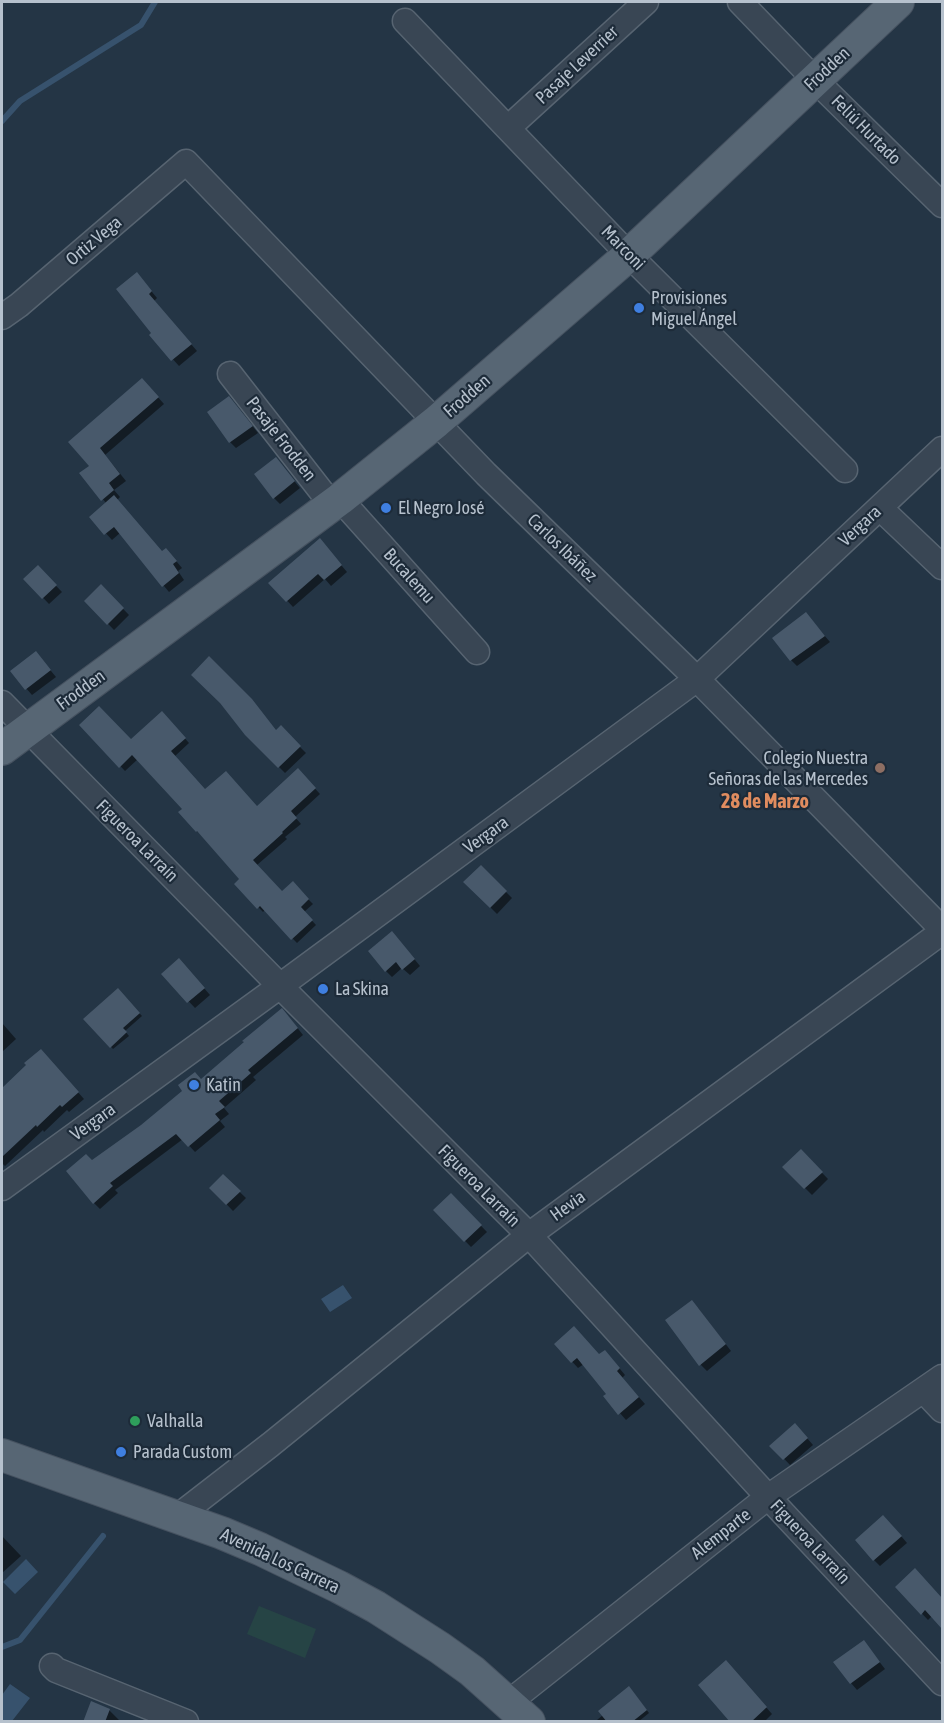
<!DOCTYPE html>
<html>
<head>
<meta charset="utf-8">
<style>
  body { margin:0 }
  #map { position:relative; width:944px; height:1723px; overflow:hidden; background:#243545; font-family:"Asap Condensed",sans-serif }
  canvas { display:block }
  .frame { position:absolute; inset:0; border:3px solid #b6c1cd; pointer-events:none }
</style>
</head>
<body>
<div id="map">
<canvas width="944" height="1723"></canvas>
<div class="frame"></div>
</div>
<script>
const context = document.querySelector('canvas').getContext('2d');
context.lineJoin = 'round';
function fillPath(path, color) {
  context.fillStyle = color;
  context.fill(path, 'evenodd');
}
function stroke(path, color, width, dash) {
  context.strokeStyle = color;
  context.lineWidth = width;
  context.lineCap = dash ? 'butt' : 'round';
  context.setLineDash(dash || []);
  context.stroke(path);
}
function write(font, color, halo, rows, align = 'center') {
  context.font = font + ' "Asap Condensed",sans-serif';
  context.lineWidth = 4.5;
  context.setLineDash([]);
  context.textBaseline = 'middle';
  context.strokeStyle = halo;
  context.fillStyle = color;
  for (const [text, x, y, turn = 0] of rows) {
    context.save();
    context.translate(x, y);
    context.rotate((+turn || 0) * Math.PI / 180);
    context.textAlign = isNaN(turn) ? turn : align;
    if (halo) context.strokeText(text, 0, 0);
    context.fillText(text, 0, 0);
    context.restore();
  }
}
fillPath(new Path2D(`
  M259,1606L316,1629L305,1658L247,1634Z`), '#264445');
fillPath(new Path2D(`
  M343,1285L352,1298L330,1312L321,1299Z
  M26,1559L38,1572L15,1594L3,1582Z
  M10,1684L30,1698L12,1721L6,1720L2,1721V1695Z`), '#37526d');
fillPath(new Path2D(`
  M143,281L157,298L154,301L197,351L179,366L151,335L153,333Z
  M148,386L164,404L105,455L126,481L114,490L120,497L117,500L162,553L172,556L182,568L178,571L184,580L169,592L120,533L112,540L91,517L106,503L82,474L91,466L70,442Z
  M235,404L258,433L236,448L230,442Z
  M276,459L300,488L280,504L274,498Z
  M326,547L347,572L331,586L325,579L293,607L271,583Z
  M38,567L62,592L49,604L25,579Z
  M101,586L129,615L114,630L86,601Z
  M806,614L830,642L797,666L791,660Z
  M42,660L56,677L32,695L12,672Z
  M167,718L189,743L174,757L205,791L257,808L298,770L320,794L295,817L301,824L285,837L287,839L257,865L282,893L293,884L313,904L304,912L316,925L297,943L265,910L263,912L236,884L241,879L202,835L197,831L184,810L138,759L125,771L81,725L131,741Z
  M281,728L306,753L285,773L246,734L277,732Z
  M481,867L512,898L497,914L465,882Z
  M398,939L420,966L410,975L402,968L392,977L386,971Z
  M185,966L210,995L195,1008L163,974Z
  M118,990L142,1016L125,1031L129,1036L113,1049L86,1019Z
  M288,1016L303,1035L253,1077L256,1080L224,1108L229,1114L220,1121L225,1127L195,1152L183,1139L115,1190L118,1193L100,1209L94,1203L92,1162Z
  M2,1023L16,1039L2,1052Z
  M47,1057L84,1099L69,1112L67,1110L44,1132L43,1130L5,1166L2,1163V1090L28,1065Z
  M801,1151L828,1179L812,1195L784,1167Z
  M223,1176L246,1198L233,1211L211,1188Z
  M451,1195L487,1232L471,1247L435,1210Z
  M698,1308L731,1351L707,1371L701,1365Z
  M556,1344L611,1358L625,1375L622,1378L645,1404L626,1420L605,1396L608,1394L584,1364L578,1368Z
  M801,1431L813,1445L790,1465L772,1446Z
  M890,1523L907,1543L880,1566L874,1560Z
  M2,1536L21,1556L2,1573Z
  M915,1570L942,1599V1626L932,1616L928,1620L897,1587Z
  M864,1642L885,1669L857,1690L851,1683Z
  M732,1668L772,1714L764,1722H732Z
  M632,1691L649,1713L638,1722H598L597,1720Z
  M109,1710L121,1722H84Z`), '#0007');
stroke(new Path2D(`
  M2,121L20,101L141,25L155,2
  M2,1647L20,1640L103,1536`), '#37526d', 6);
fillPath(new Path2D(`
  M137,272L152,291L149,294L192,344L171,361L149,335L151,333L116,289Z
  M142,378L159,397L100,448L120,474L109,483L114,490L101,501L79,473L89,466L68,442Z
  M229,396L253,426L229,443L207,412Z
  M276,457L295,481L273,499L254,474Z
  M114,495L162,551L166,548L177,561L173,564L179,573L162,587L114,527L104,535L89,517Z
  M320,538L342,565L324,580L318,574L286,602L268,583Z
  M38,565L57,585L42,599L23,579Z
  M101,584L124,608L107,625L84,601Z
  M806,612L825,636L790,661L772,638Z
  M36,651L51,670L25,690L10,671Z
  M209,656L252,699L276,730L281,725L301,746L278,768L245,735L220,703L191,675Z
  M99,706L131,739L162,711L186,738L171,751L205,789L226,771L257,806L298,768L316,788L291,811L297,818L282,832L283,833L253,860L282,891L293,881L309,899L301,907L313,920L291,940L260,906L257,909L234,884L239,879L197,831L196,832L178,812L182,809L132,755L119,768L79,725Z
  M481,865L507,891L490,908L463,882Z
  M392,931L415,959L402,970L396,962L385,972L368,951Z
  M179,958L205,988L187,1003L161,974Z
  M118,988L140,1013L123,1028L127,1032L110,1048L83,1019Z
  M282,1008L298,1028L248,1070L251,1073L219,1101L225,1107L215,1114L220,1120L188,1147L176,1134L110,1183L113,1186L93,1204L66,1171L86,1154L92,1160L141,1125L182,1091L178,1085L195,1072L201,1079L244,1042L242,1041Z
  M41,1049L79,1092L62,1107L60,1105L37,1127L36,1125L2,1157V1088L26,1065L24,1063Z
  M801,1149L823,1172L804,1189L782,1167Z
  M223,1174L241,1191L226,1205L209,1188Z
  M451,1193L482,1225L464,1242L433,1210Z
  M692,1300L726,1344L699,1366L665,1320Z
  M574,1326L599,1354L605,1350L620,1368L617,1371L639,1397L618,1415L603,1396L606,1394L577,1358L571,1363L554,1344Z
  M795,1423L808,1438L783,1460L769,1446Z
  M883,1515L902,1536L873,1561L855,1540Z
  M915,1568L942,1598V1629L925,1610L921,1615L895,1587Z
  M864,1640L880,1662L850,1684L833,1662Z
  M726,1660L767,1707L751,1722H730L698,1685Z
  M629,1686L647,1710L632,1722H607L598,1711Z
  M91,1701L110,1709L105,1722H83Z`), '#48596b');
const minor = new Path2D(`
  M740,2L815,80L942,205
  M405,21L629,255L845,470
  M508,128L646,2
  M2,317L19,305L186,162L486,474L697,679L942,929
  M230,374L332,505
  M340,499L477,652
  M880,508L942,567
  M2,703L280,986L529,1235L768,1497L942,1683
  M2,1188L280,986L697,679L942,449
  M924,1391L942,1410
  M177,1517L270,1445L529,1235L942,932
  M52,1666L56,1670L186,1722
  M508,1703L768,1497L942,1377`);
const major = new Path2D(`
  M2,749L340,499L436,422L629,255L898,2
  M2,1455L222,1533L260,1549L339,1587L376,1607L440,1648L472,1671L529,1722`);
stroke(minor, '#576471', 27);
stroke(major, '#465260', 34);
stroke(minor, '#394654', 24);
stroke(major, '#576674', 32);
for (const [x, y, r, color] of [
  [639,308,6,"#3f7fe0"],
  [386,508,6,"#3f7fe0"],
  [880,768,6,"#8d6e63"],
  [323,989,6,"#3f7fe0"],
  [194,1085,6,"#3f7fe0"],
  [135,1421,6,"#2e9e5b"],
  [121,1452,6,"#3f7fe0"]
]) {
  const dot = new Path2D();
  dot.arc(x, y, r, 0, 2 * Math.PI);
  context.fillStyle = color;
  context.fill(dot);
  stroke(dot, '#1d2b39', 2);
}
write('18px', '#b6c1cd', '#1d2b39', [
  ["Pasaje Leverrier",577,65,-43],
  ["Frodden",827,69,-43],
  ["Feliú Hurtado",866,130,45],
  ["Ortiz Vega",94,241,-40],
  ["Marconi",623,248,46],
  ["Frodden",467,396,-41],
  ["Pasaje Frodden",281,439,52],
  ["Vergara",860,526,-43],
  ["Carlos Ibáñez",562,548,44],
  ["Bucalemu",409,576,48],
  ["Frodden",81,690,-36],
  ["Vergara",486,835,-36],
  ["Figueroa Larraín",137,841,45],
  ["Vergara",93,1122,-36],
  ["Figueroa Larraín",479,1186,45],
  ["Hevia",568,1206,-36],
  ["Alemparte",721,1534,-38],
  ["Figueroa Larraín",810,1542,47],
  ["Avenida Los Carrera",280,1561,25]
]);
write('18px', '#b6c1cd', '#1d2b39', [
  ["Provisiones",651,298],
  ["Miguel Ángel",651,319],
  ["El Negro José",398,508],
  ["Colegio Nuestra",868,758,"right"],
  ["Señoras de las Mercedes",868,779,"right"],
  ["La Skina",335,989],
  ["Katin",206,1085],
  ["Valhalla",147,1421],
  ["Parada Custom",133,1452]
], 'left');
write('bold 20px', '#e08c5f', '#1d2b39', [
  ["28 de Marzo",765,802]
]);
</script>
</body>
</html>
